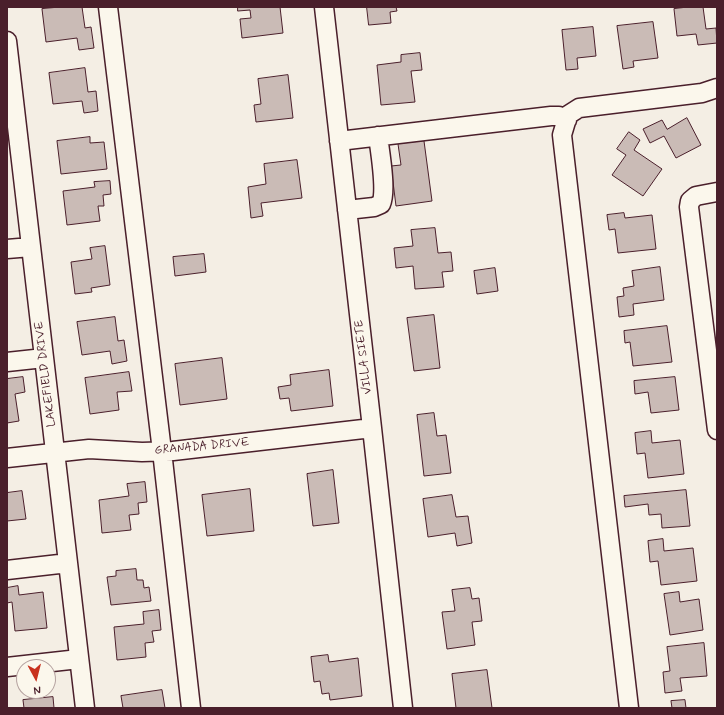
<!DOCTYPE html>
<html>
<head>
<meta charset="utf-8">
<style>
  body { margin:0 }
  #map { position:relative; width:724px; height:715px; overflow:hidden; background:#f4eee4; font-family:Mynerve,sans-serif }
  canvas { display:block }
  .frame { position:absolute; inset:0; border:8px solid #4a1f2b; pointer-events:none }
  .north { position:absolute; left:16px; top:659px; width:40px; height:40px; box-sizing:border-box; background:#fbf7ec; border:1px solid #b4a19f; border-radius:50%; rotate:173deg; font-size:11px; font-weight:700; line-height:16px; text-align:center; color:#4a1f2b }
  .north::after { content:''; display:block; margin:auto; width:14px; height:18px; background:#c8321e; clip-path:polygon(50% 0,100% 100%,50% 72%,0 100%) }
</style>
</head>
<body>
<div id="map">
<canvas width="724" height="715"></canvas>
<div class="frame"></div>
<div class="north">N</div>
</div>
<script>
const context = document.querySelector('canvas').getContext('2d');
context.lineJoin = 'round';
function fillPath(path, color) {
  context.fillStyle = color;
  context.fill(path, 'evenodd');
}
function stroke(path, color, width, dash) {
  context.strokeStyle = color;
  context.lineWidth = width;
  context.lineCap = dash ? 'butt' : 'round';
  context.setLineDash(dash || []);
  context.stroke(path);
}
function write(font, color, halo, rows, align = 'center') {
  context.font = font + ' Mynerve,sans-serif';
  context.lineWidth = 3.5;
  context.setLineDash([]);
  context.textBaseline = 'middle';
  context.strokeStyle = halo;
  context.fillStyle = color;
  for (const [text, x, y, turn = 0] of rows) {
    context.save();
    context.translate(x, y);
    context.rotate((+turn || 0) * Math.PI / 180);
    context.textAlign = isNaN(turn) ? turn : align;
    if (halo) context.strokeText(text, 0, 0);
    context.fillText(text, 0, 0);
    context.restore();
  }
}
const building = new Path2D(`
  M60,7H82L85,28L91,27L94,48L79,50L77,38L46,42L42,9Z
  M238,7H280L283,33L242,38L240,19L251,18L250,10L238,11Z
  M367,7H396L397,11L390,12L391,23L369,25Z
  M688,7H703L706,29L716,28L717,43L698,45L696,34L677,36L674,9Z
  M653,22L658,58L633,61L634,67L623,69L617,26Z
  M593,27L596,56L577,58L578,69L566,70L562,30Z
  M420,53L422,70L411,71L415,102L381,105L377,65L401,62V55Z
  M85,68L88,92L96,91L98,111L84,113L82,101L53,104L49,73Z
  M288,75L293,118L256,122L254,105L261,104L258,79Z
  M687,118L701,145L676,158L664,136L650,143L643,129L662,120L667,129Z
  M629,132L640,140L634,150L662,169L643,196L612,175L626,155L617,149Z
  M90,137V143L104,142L107,169L61,174L57,141Z
  M424,141L432,201L396,206L391,166L401,165L398,144Z
  M297,160L302,198L261,203L263,216L251,218L248,187L266,184L264,164Z
  M110,181L111,194L103,195L104,206H98L100,221L67,225L63,191L95,187L94,182Z
  M624,213L625,218L652,215L656,249L618,253L615,229L609,230L607,215Z
  M435,228L438,253L451,252L453,271L442,272L444,287L415,289L413,266L396,268L394,248L413,246L411,230Z
  M105,246L110,285L91,288L92,292L75,294L71,262L92,259L90,248Z
  M204,254L206,272L175,276L173,257Z
  M660,267L664,300L633,304L634,315L619,317L617,297L624,296L623,288L634,286L632,271Z
  M495,268L498,291L477,294L474,271Z
  M434,315L440,368L414,371L407,318Z
  M115,317L118,341L124,340L127,361L112,364L110,351L82,355L77,322Z
  M667,326L672,362L633,366L630,342L625,343L624,331Z
  M222,358L227,399L180,405L175,364Z
  M329,370L333,406L291,411L289,398L280,399L278,387L291,385L290,375Z
  M129,372L132,391L117,392L119,410L90,414L85,378Z
  M23,377L25,392L15,394L19,421L7,423V379Z
  M675,377L679,410L651,413L648,392L635,394L634,381Z
  M434,413L437,436L446,435L451,473L424,476L417,415Z
  M651,431L652,443L680,440L684,474L648,478L645,453L637,454L635,433Z
  M333,470L339,523L313,526L307,474Z
  M145,482L147,502L138,503L139,514L129,515L131,530L102,533L99,500L129,496L127,484Z
  M250,489L254,531L207,536L202,495Z
  M686,490L690,526L662,528L661,514L649,515L648,504L625,507L624,496Z
  M22,491L26,519L7,521V493Z
  M452,495L456,517L468,516L472,543L457,546L455,533L428,537L423,499Z
  M663,539L664,551L693,548L697,581L661,585L658,561L650,562L648,541Z
  M136,569L137,580H143L144,588L149,587L151,601L111,605L107,577L116,576V571Z
  M18,586L19,595L43,592L47,628L15,631L12,602L7,603V588Z
  M470,588L472,599L479,598L482,621L472,622L475,645L447,649L442,612L455,611L452,590Z
  M679,592L680,602L699,599L703,630L670,635L664,594Z
  M159,610L161,630L152,631L154,642L145,643L146,657L117,660L114,627L144,624L143,612Z
  M704,643L707,676L680,678L682,691L665,693L663,672L670,671L667,647Z
  M328,655L329,662L358,658L362,696L330,700L329,693L322,694L320,681L314,682L311,657Z
  M487,670L492,708H456L452,674Z
  M162,690L165,708H123L121,696Z
  M53,697L54,708H24L23,700Z
  M685,700L686,708H672L671,701Z`);
fillPath(building, '#cabbb6');
stroke(building, '#4a1f2b', 1);
const minor = new Path2D(`
  M108,7L162,451L191,708
  M324,7L372,428L403,708
  M7,41L85,708
  M339,141L551,116H559L567,120
  M717,192L696,196L690,201L689,207L717,430
  M347,210L374,207L381,204C387,191 380,152 378,136
  M7,249L31,247
  M7,362L44,358
  M7,458L89,449L142,452L173,451L372,428
  M7,570L68,563
  M7,667L79,659
  M629,708L562,135L568,115L579,108L702,93L717,88`);
stroke(minor, '#4a1f2b', 21);
stroke(minor, '#fbf7ec', 18);
write('12px', '#4a1f2b', '#fbf7ec', [
  ["VILLA SIETE",364,357,-97],
  ["LAKEFIELD DRIVE",46,374,-97],
  ["GRANADA DRIVE",202,447,-5]
]);
</script>
</body>
</html>
